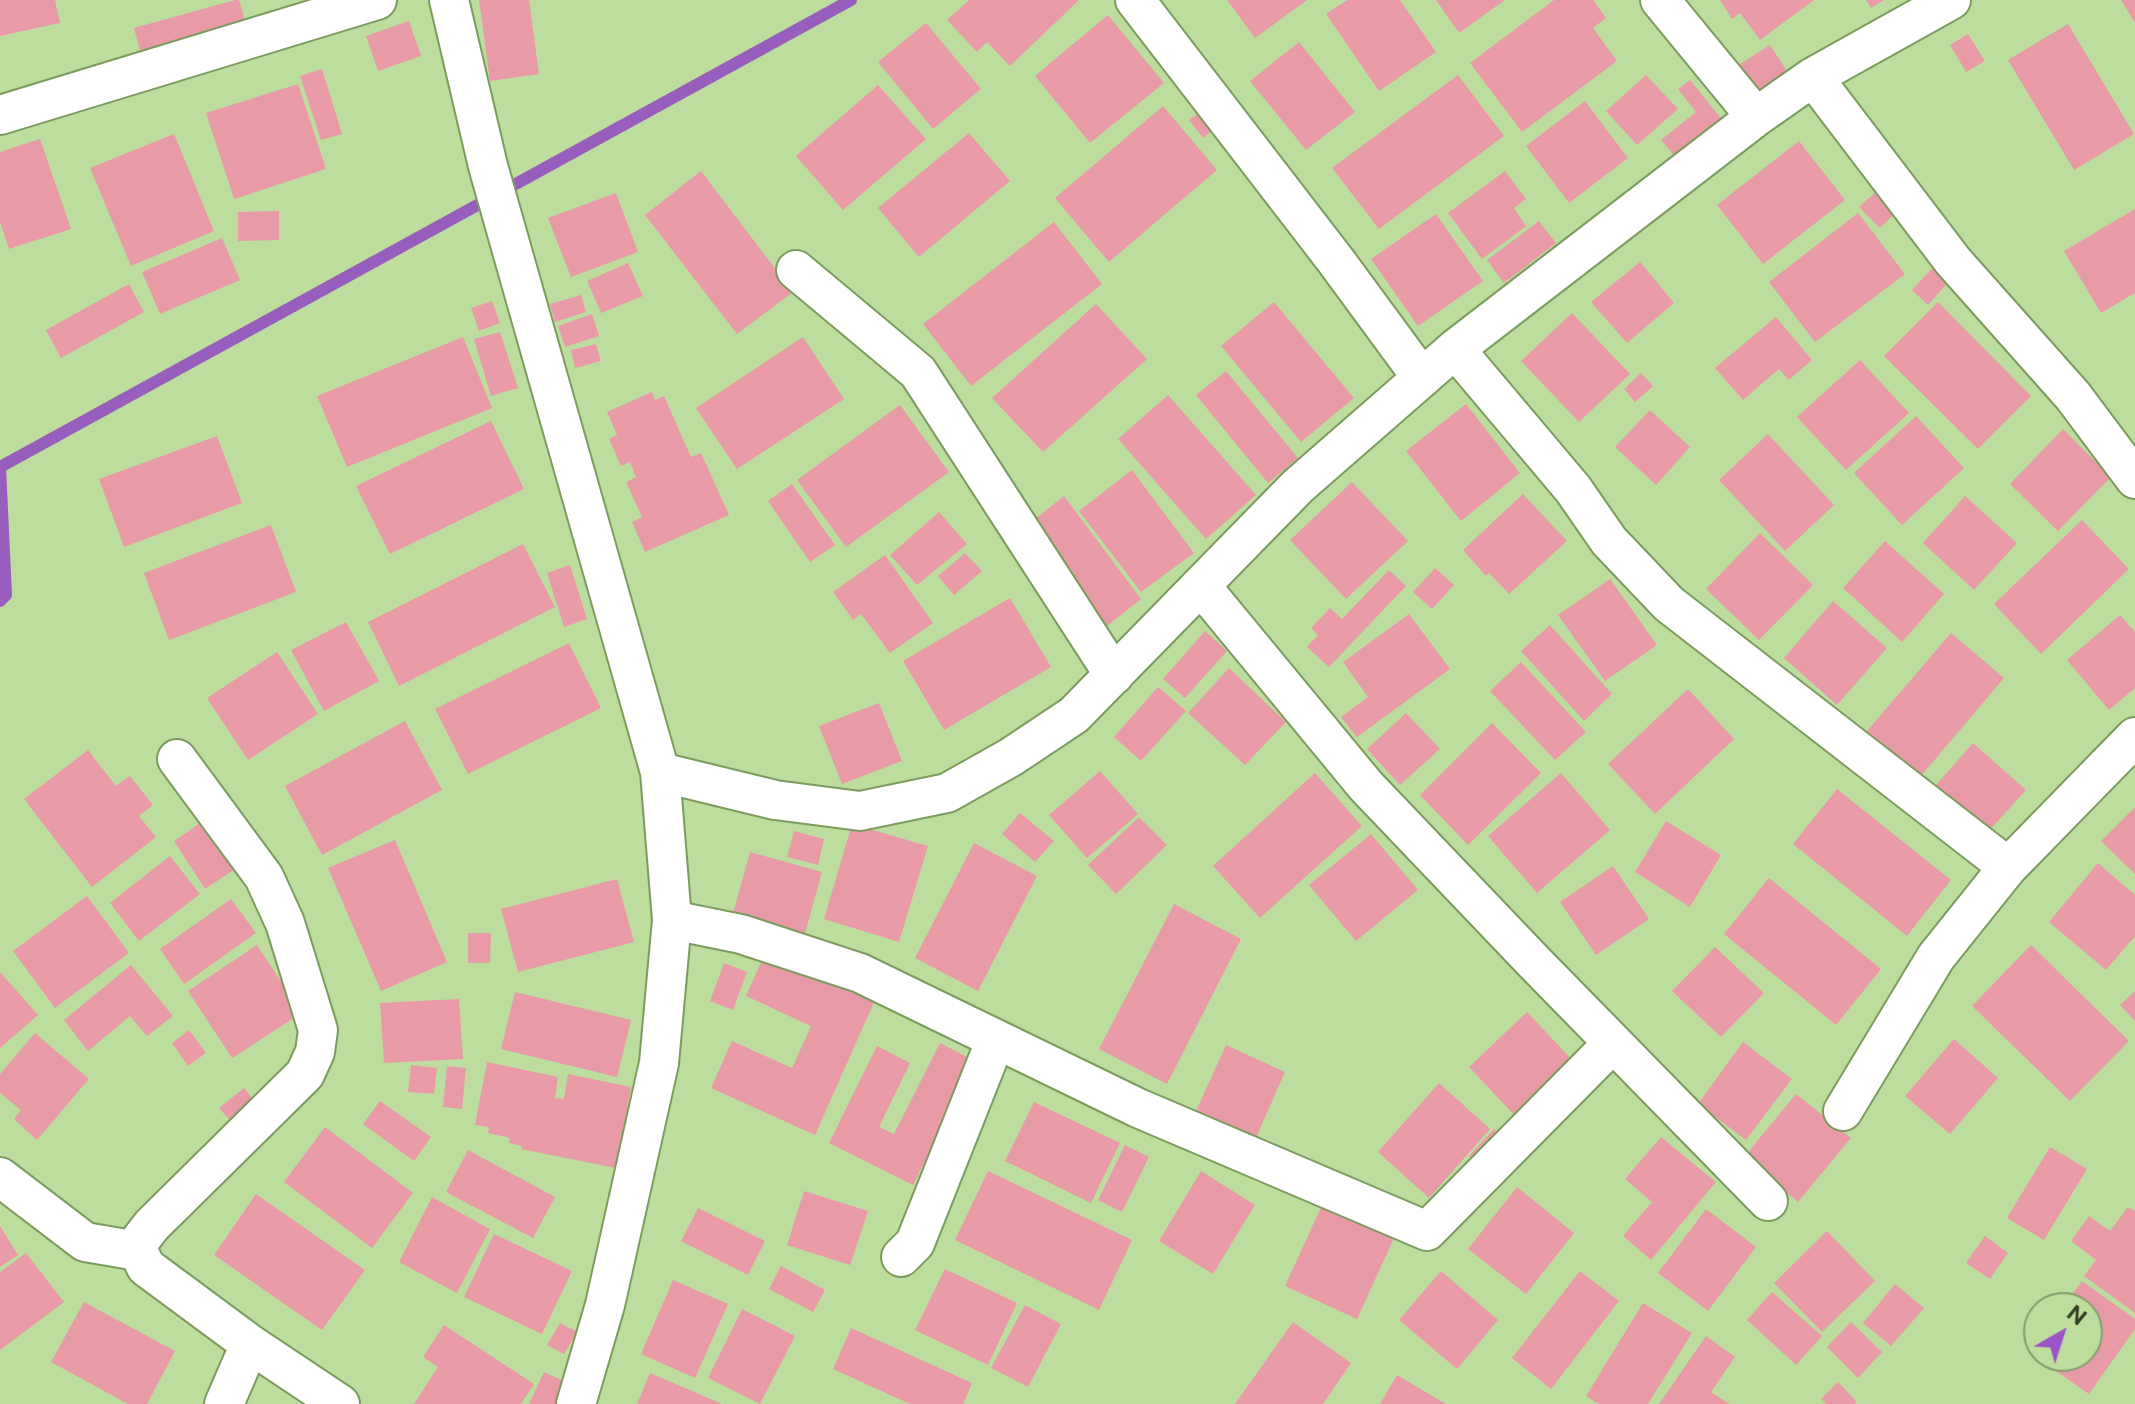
<!DOCTYPE html>
<html>
<head>
<meta charset="utf-8">
<style>
  body { margin:0 }
  #map { position:relative; width:2135px; height:1404px; overflow:hidden; background:#bcdd9e; font-family:"Public Sans",sans-serif }
  canvas { display:block }
  .north { position:absolute; left:2023px; top:1292px; width:80px; height:80px; box-sizing:border-box; background:#bcdd9e; border:2px solid #849d6d; border-radius:50%; rotate:39deg; font-size:22px; font-weight:700; line-height:32px; text-align:center; color:#313e24 }
  .north::after { content:''; display:block; margin:auto; width:28px; height:36px; background:#9c54c8; clip-path:polygon(50% 0,100% 100%,50% 72%,0 100%) }
</style>
</head>
<body>
<div id="map">
<canvas width="2135" height="1404"></canvas>
<div class="north">N</div>
</div>
<script>
const context = document.querySelector('canvas').getContext('2d');
context.lineJoin = 'round';
function stroke(path, color, width, dash) {
  context.strokeStyle = color;
  context.lineWidth = width;
  context.lineCap = dash ? 'butt' : 'round';
  context.setLineDash(dash || []);
  context.stroke(path);
}
function fillPath(path, color) {
  context.fillStyle = color;
  context.fill(path, 'evenodd');
}
stroke(new Path2D(`
  M0,601L6,595L0,467L851,0`), '#985ebd', 12);
fillPath(new Path2D(`
  M0,0H55L60,23L0,36Z
  M235,0H239L247,29L142,58L134,28Z
  M479,0H529L539,74L490,81Z
  M969,0H1079L1010,66L987,42L977,52L947,20Z
  M1227,0H1307L1255,38Z
  M1347,0H1400L1436,52L1379,91L1326,14Z
  M1436,0H1505L1459,33Z
  M1554,0H1593L1606,18L1593,28L1617,61L1522,132L1470,63Z
  M1720,0H1814L1760,40L1740,13L1732,19Z
  M1866,0H1884L1871,8Z
  M2121,0H2135V23Z
  M1108,15L1164,83L1090,143L1035,76Z
  M409,21L421,56L378,71L366,36Z
  M926,23L981,89L933,129L878,62Z
  M2068,24L2134,134L2074,170L2008,60Z
  M1968,34L1985,61L1966,72L1950,45Z
  M1299,42L1355,112L1306,150L1250,81Z
  M1770,45L1790,76L1752,100L1732,69Z
  M322,69L342,134L321,140L300,76Z
  M1458,75L1504,136L1379,229L1332,168Z
  M1646,75L1678,109L1637,145L1606,111Z
  M1690,80L1724,122L1677,159L1661,140L1696,112L1678,89Z
  M298,84L326,169L234,199L206,113Z
  M878,85L926,139L843,210L796,156Z
  M1585,101L1628,158L1569,203L1526,146Z
  M1163,106L1217,170L1109,262L1055,198Z
  M1208,106L1221,123L1203,138L1189,120Z
  M969,133L1010,181L919,257L878,208Z
  M174,134L214,231L131,266L90,168Z
  M40,139L71,229L9,249L0,222V152Z
  M1799,141L1845,200L1763,264L1717,205Z
  M701,171L793,292L737,334L645,215Z
  M1505,171L1526,199L1514,208L1526,226L1482,259L1448,213Z
  M1877,191L1897,211L1880,228L1859,207Z
  M616,193L638,252L571,277L548,218Z
  M2135,209V293L2101,313L2064,251Z
  M279,211V240L238,241V212Z
  M1858,213L1905,274L1815,342L1769,282Z
  M1436,214L1483,281L1418,326L1371,259Z
  M1539,221L1556,243L1504,283L1487,260Z
  M1054,222L1102,284L971,386L923,324Z
  M222,238L240,280L160,314L142,272Z
  M1640,262L1674,303L1627,343L1591,302Z
  M628,263L643,296L601,313L587,281Z
  M1936,264L1952,278L1928,305L1912,290Z
  M129,284L144,312L61,358L46,330Z
  M581,295L586,312L555,322L550,304Z
  M492,301L500,323L479,331L471,308Z
  M1274,302L1354,398L1301,442L1221,346Z
  M1938,302L2031,396L1978,449L1884,356Z
  M1096,304L1147,359L1043,452L992,398Z
  M1572,313L1630,374L1579,422L1521,361Z
  M592,314L599,336L565,347L558,326Z
  M1776,317L1812,360L1789,380L1779,369L1743,400L1715,368Z
  M500,332L518,388L491,396L474,339Z
  M463,337L492,408L347,467L317,396Z
  M803,337L844,399L737,469L696,408Z
  M596,344L601,361L575,368L571,350Z
  M1860,360L1909,413L1846,470L1797,417Z
  M1226,371L1298,458L1268,483L1196,395Z
  M1641,373L1653,386L1635,402L1624,389Z
  M652,392L655,400L664,396L691,457L701,453L729,515L645,552L632,522L642,517L626,482L636,477L630,462L621,466L609,439L617,435L607,412Z
  M1168,395L1256,495L1206,539L1118,439Z
  M1466,404L1520,473L1461,521L1406,451Z
  M900,405L949,472L846,547L797,480Z
  M1650,410L1690,447L1656,485L1615,447Z
  M1916,416L1964,468L1902,525L1854,473Z
  M491,421L524,489L390,554L356,486Z
  M2063,429L2111,477L2058,531L2010,484Z
  M1768,434L1834,505L1785,551L1719,480Z
  M217,436L242,503L124,547L99,479Z
  M1132,470L1194,553L1141,592L1079,511Z
  M1352,482L1408,541L1346,599L1290,540Z
  M792,484L835,545L810,562L768,501Z
  M1523,494L1567,541L1509,594L1489,573L1486,576L1463,550Z
  M1064,496L1141,599L1107,626L1030,523Z
  M1965,496L2017,543L1974,590L1923,543Z
  M939,512L967,544L917,585L890,555Z
  M2082,520L2129,569L2041,654L1994,604Z
  M271,525L296,592L169,640L144,573Z
  M1760,533L1813,585L1759,640L1706,589Z
  M1885,541L1944,594L1902,642L1843,588Z
  M523,544L555,607L399,686L368,622Z
  M965,553L982,571L954,595L938,576Z
  M885,555L933,623L890,653L861,614L853,620L833,592Z
  M570,565L587,619L564,627L547,573Z
  M1435,568L1454,585L1432,609L1413,592Z
  M1389,570L1406,586L1329,667L1307,647L1318,635L1311,628L1330,608L1342,619Z
  M1610,579L1657,645L1605,681L1558,615Z
  M1010,598L1051,667L944,730L903,661Z
  M1833,601L1887,648L1837,705L1784,658Z
  M1409,614L1450,669L1357,737L1341,717L1368,697L1343,662Z
  M2120,615L2135,632V688L2109,710L2067,660Z
  M346,622L379,681L324,711L291,650Z
  M1550,625L1612,694L1584,721L1521,651Z
  M1205,631L1227,651L1185,698L1163,679Z
  M1951,633L2004,678L1921,776L1867,731Z
  M569,643L601,708L468,774L435,709Z
  M277,652L318,714L248,760L207,698Z
  M1521,662L1586,732L1555,760L1490,691Z
  M1229,668L1286,722L1245,765L1188,713Z
  M1158,687L1186,711L1141,761L1114,737Z
  M1688,689L1734,739L1655,814L1608,764Z
  M879,703L902,761L842,784L819,726Z
  M1406,713L1440,749L1400,785L1367,749Z
  M405,721L442,790L322,855L285,786Z
  M1492,723L1541,773L1468,845L1420,795Z
  M1973,743L2026,790L1988,832L1936,785Z
  M88,750L116,786L130,776L153,805L139,816L156,837L92,887L24,799Z
  M1100,771L1138,814L1087,858L1049,815Z
  M1315,773L1362,826L1260,918L1213,866Z
  M1561,773L1610,830L1537,893L1488,836Z
  M1837,789L1951,880L1907,936L1793,844Z
  M2135,807V874L2101,841Z
  M1020,813L1054,841L1035,862L1002,834Z
  M209,817L241,865L205,889L174,841Z
  M1139,817L1167,845L1116,894L1088,865Z
  M1666,821L1721,855L1690,907L1635,872Z
  M852,824L928,846L899,942L824,919Z
  M794,831L824,839L818,865L787,857Z
  M1371,834L1418,890L1356,941L1309,885Z
  M395,840L447,962L381,991L328,868Z
  M974,843L1037,876L978,991L915,958Z
  M750,852L822,872L804,937L732,917Z
  M170,856L200,894L139,941L110,903Z
  M2098,863L2135,895V936L2106,970L2049,922Z
  M1613,866L1649,919L1596,955L1560,902Z
  M1769,878L1881,969L1836,1025L1724,934Z
  M617,879L634,942L518,972L501,909Z
  M87,896L129,953L55,1008L13,951Z
  M231,899L256,933L184,984L160,949Z
  M1174,904L1241,939L1167,1084L1099,1049Z
  M468,933H491L490,963H468Z
  M257,945L302,1013L232,1058L188,991Z
  M2031,945L2129,1041L2070,1101L1972,1006Z
  M1715,947L1764,993L1721,1037L1672,991Z
  M766,951L875,1000L815,1135L711,1088L732,1041L792,1068L811,1026L746,996Z
  M724,963L747,972L733,1010L710,1001Z
  M131,965L173,1016L147,1036L130,1016L88,1051L64,1020Z
  M0,972L38,1015L0,1048Z
  M2135,991V1021L2120,1005Z
  M515,992L631,1020L617,1077L501,1049Z
  M459,999L463,1059L384,1063L380,1003Z
  M1527,1012L1576,1064L1518,1119L1469,1067Z
  M189,1030L206,1053L188,1066L172,1043Z
  M35,1033L89,1079L37,1140L14,1119L21,1110L0,1093V1074Z
  M1954,1039L1998,1078L1950,1134L1905,1096Z
  M1743,1042L1792,1079L1746,1140L1698,1104Z
  M940,1043L975,1061L913,1185L829,1143L877,1046L910,1063L879,1127L894,1134Z
  M1226,1045L1285,1072L1255,1140L1195,1113Z
  M487,1062L558,1077L555,1098L564,1099L568,1074L631,1087L616,1168L521,1149L522,1146L509,1143L510,1138L488,1133L489,1127L475,1125Z
  M411,1065L437,1068L434,1094L408,1092Z
  M447,1066L466,1068L462,1109L443,1107Z
  M1439,1083L1490,1129L1429,1198L1378,1152Z
  M244,1088L259,1107L236,1127L219,1108Z
  M1796,1094L1851,1138L1798,1202L1744,1157Z
  M380,1101L431,1137L414,1161L363,1124Z
  M1034,1102L1120,1143L1091,1203L1005,1161Z
  M325,1127L413,1193L372,1248L284,1182Z
  M1494,1129L1507,1142L1482,1169L1469,1156Z
  M1661,1137L1716,1182L1651,1260L1623,1236L1652,1202L1625,1179Z
  M1125,1145L1149,1157L1122,1212L1098,1200Z
  M2050,1147L2087,1169L2044,1240L2007,1218Z
  M468,1150L555,1197L533,1238L446,1192Z
  M988,1171L1132,1240L1099,1310L955,1240Z
  M1201,1171L1255,1205L1213,1274L1159,1241Z
  M1517,1187L1574,1233L1526,1294L1468,1249Z
  M804,1191L868,1211L850,1265L787,1245Z
  M256,1194L365,1270L322,1330L214,1255Z
  M432,1197L490,1229L457,1293L399,1262Z
  M1322,1205L1394,1238L1357,1319L1285,1286Z
  M2128,1207L2135,1211V1313L2084,1276L2096,1260L2071,1241L2089,1216L2110,1231Z
  M698,1208L765,1241L748,1275L681,1241Z
  M1706,1209L1756,1247L1708,1311L1658,1273Z
  M0,1226L18,1255L0,1267Z
  M1827,1231L1875,1281L1822,1332L1774,1283Z
  M494,1234L572,1271L542,1334L464,1297Z
  M1985,1236L2008,1253L1990,1279L1966,1263Z
  M26,1253L64,1302L0,1350V1272Z
  M781,1266L825,1290L813,1312L769,1289Z
  M945,1269L1017,1303L988,1365L915,1330Z
  M1441,1271L1498,1320L1457,1369L1399,1320Z
  M1580,1271L1619,1301L1551,1389L1512,1358Z
  M673,1280L728,1304L695,1378L641,1354Z
  M2082,1281L2135,1319V1329L2089,1394L2030,1353L2039,1341V1356H2087V1308H2051L2060,1295L2068,1300Z
  M1895,1284L1924,1308L1891,1346L1863,1323Z
  M1772,1292L1822,1336L1796,1365L1747,1320Z
  M84,1302L175,1351L147,1404H128L51,1362Z
  M1643,1303L1692,1333L1648,1404H1599L1586,1396Z
  M1025,1305L1061,1324L1028,1387L991,1368Z
  M742,1309L795,1336L760,1404L708,1378Z
  M1293,1322L1351,1363L1323,1404H1235Z
  M1851,1322L1882,1352L1858,1378L1827,1347Z
  M560,1323L577,1332L564,1354L547,1345Z
  M444,1325L534,1384L521,1404H414L438,1367L423,1357Z
  M851,1328L972,1383L963,1404H910L833,1369Z
  M1706,1336L1735,1357L1711,1392L1729,1404H1659Z
  M544,1372L568,1383L558,1404H529Z
  M650,1373L722,1404H637Z
  M1397,1375L1446,1404H1380Z
  M1838,1382L1857,1402L1855,1404H1826L1821,1399Z`), '#e89ba6');
const street = new Path2D(`
  M449,0L488,166L660,772L672,920L659,1063L605,1305L576,1404
  M1135,0L1336,261L1422,378
  M1660,0L1756,117
  M1813,77L1953,261L2073,396L2135,479
  M0,115L377,0
  M796,270L918,372L1114,675
  M1455,349L1573,489L1609,541L1669,604L2008,867
  M1201,586L1366,786L1534,962L1768,1201
  M177,759L264,877L285,923L318,1030L315,1052L305,1074L152,1225L141,1239L138,1251L146,1267L250,1344L340,1404
  M660,772L775,800L860,811L947,793L1011,757L1074,715L1298,486L1455,349L1756,117L1813,77L1951,0
  M672,920L741,934L860,973L1138,1108L1427,1231L1613,1043
  M1843,1111L1936,957L2008,867L2135,737
  M0,1177L85,1242L138,1251
  M901,1257L915,1243L996,1039
  M224,1404L250,1344`);
stroke(street, '#7c9b5e', 42);
stroke(street, '#fff', 38);
</script>
</body>
</html>
